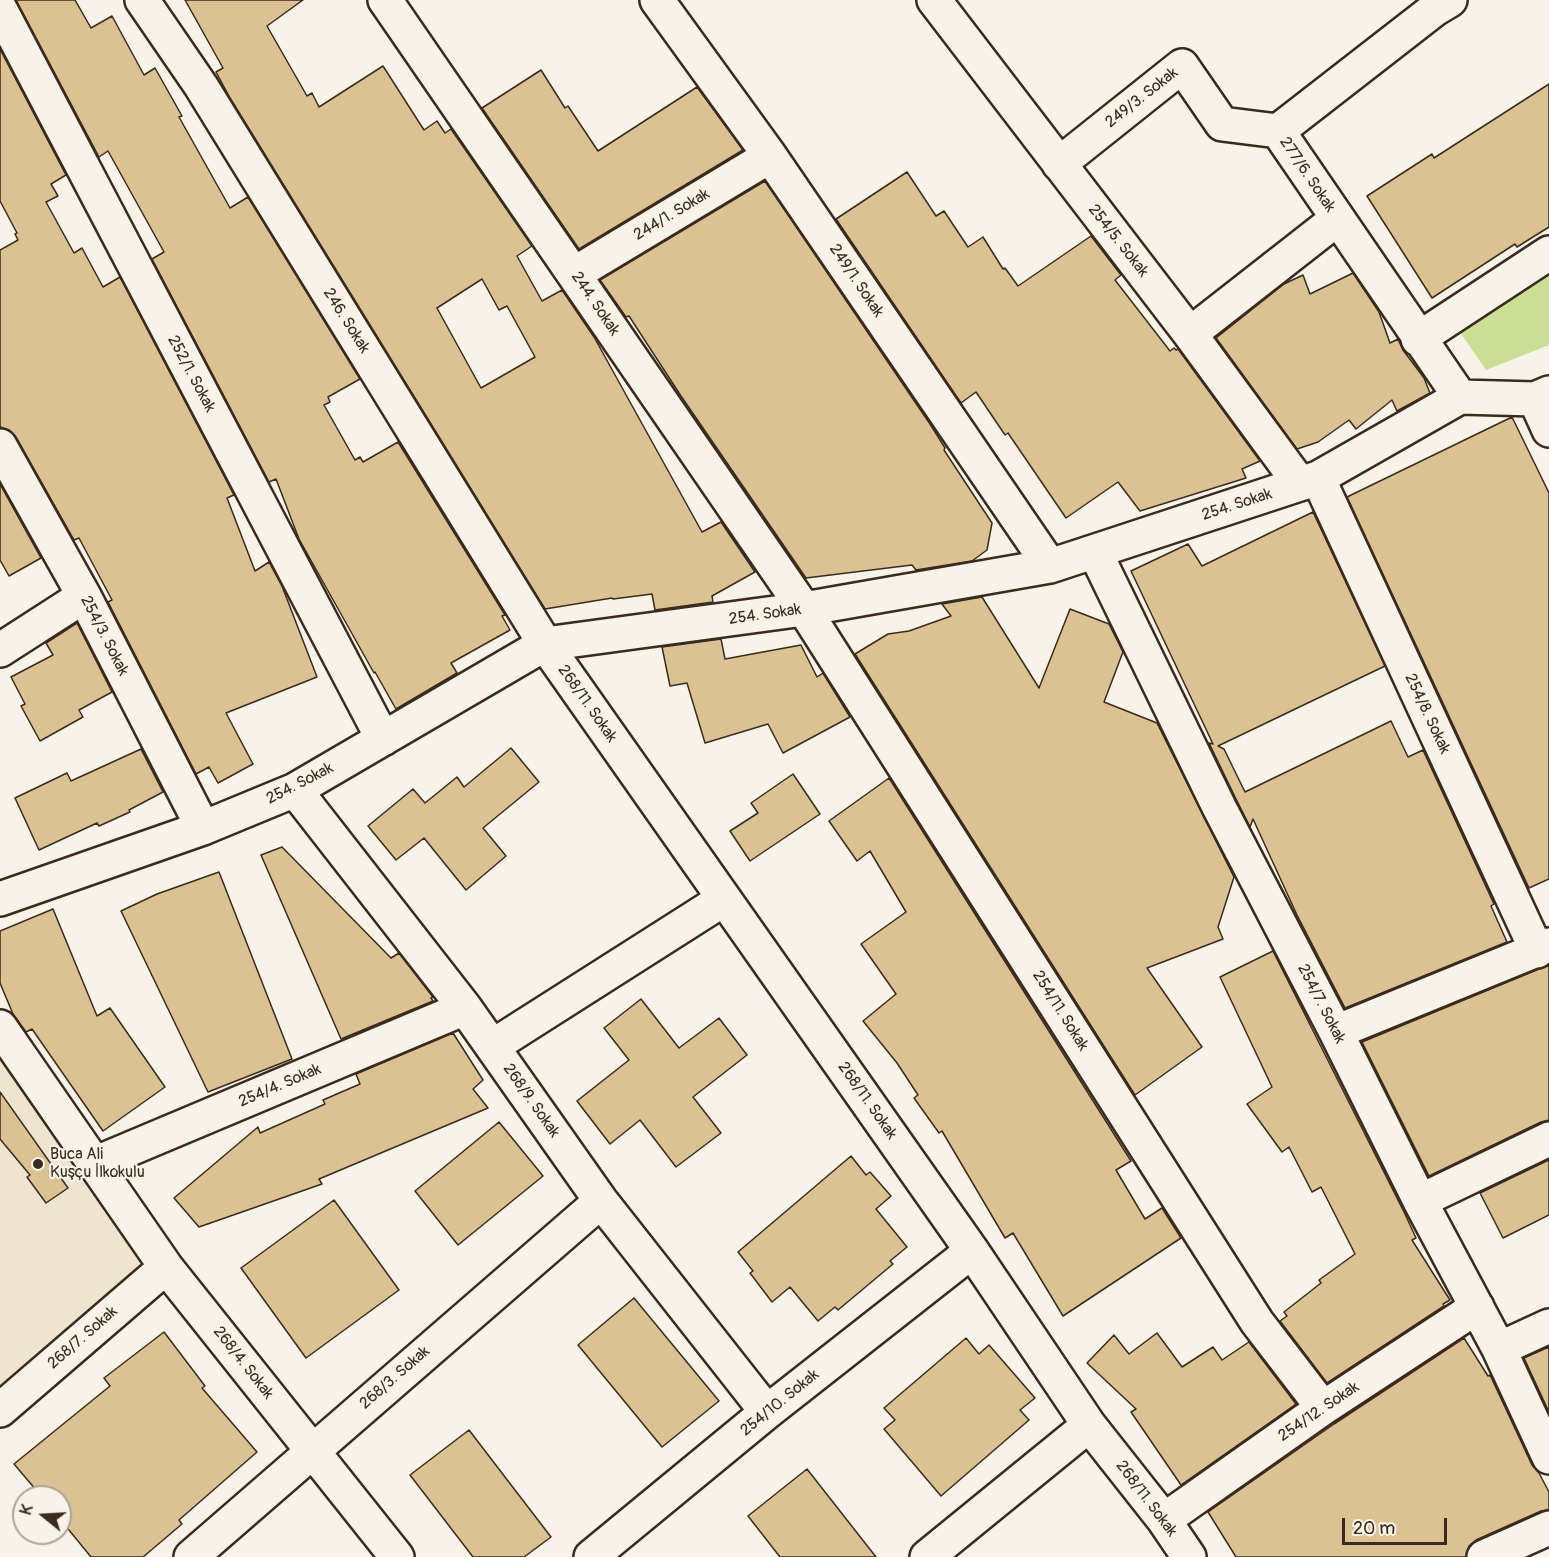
<!DOCTYPE html>
<html>
<head>
<meta charset="utf-8">
<style>
  body { margin:0 }
  #map { position:relative; width:1549px; height:1557px; overflow:hidden; background:#f7f3e8; font-family:Pangolin,sans-serif }
  canvas { display:block }
  .north { position:absolute; left:12px; top:1485px; width:60px; height:60px; box-sizing:border-box; background:#f7f3e8; border:2px solid #aca397; border-radius:50%; rotate:288deg; font-size:16px; font-weight:700; line-height:24px; text-align:center; color:#3b2a1e }
  .north::after { content:''; display:block; margin:auto; width:21px; height:27px; background:#3b2a1e; clip-path:polygon(50% 0,100% 100%,50% 72%,0 100%) }
  .scale { position:absolute; left:1342px; top:1518px; width:105px; height:27px; box-sizing:border-box; border:3px solid #3b2a1e; border-top:0; padding-left:8px; font-size:18px; line-height:21px; white-space:nowrap; color:#3b2a1e; -webkit-text-stroke:4px #f7f3e8; paint-order:stroke }
</style>
</head>
<body>
<div id="map">
<canvas width="1549" height="1557"></canvas>
<div class="north">K</div>
<div class="scale">20 m</div>
</div>
<script>
const context = document.querySelector('canvas').getContext('2d');
context.lineJoin = 'round';
function fillPath(path, color) {
  context.fillStyle = color;
  context.fill(path, 'evenodd');
}
function stroke(path, color, width, dash) {
  context.strokeStyle = color;
  context.lineWidth = width;
  context.lineCap = dash ? 'butt' : 'round';
  context.setLineDash(dash || []);
  context.stroke(path);
}
function write(font, color, halo, rows, align = 'center') {
  context.font = font + ' Pangolin,sans-serif';
  context.lineWidth = 4.5;
  context.setLineDash([]);
  context.textBaseline = 'middle';
  context.strokeStyle = halo;
  context.fillStyle = color;
  for (const [text, x, y, turn = 0] of rows) {
    context.save();
    context.translate(x, y);
    context.rotate((+turn || 0) * Math.PI / 180);
    context.textAlign = isNaN(turn) ? turn : align;
    if (halo) context.strokeText(text, 0, 0);
    context.fillText(text, 0, 0);
    context.restore();
  }
}
fillPath(new Path2D(`
  M0,1060L151,1268L0,1390Z`), '#efe4ce');
fillPath(new Path2D(`
  M1549,270V345L1486,370L1457,328Z`), '#cadf95');
const building = new Path2D(`
  M16,0H75L91,28L112,16L144,75L155,68L182,116L179,117L230,208L248,197L360,379L328,397L330,402L324,405L355,460L360,457L363,462L398,442L505,615L502,616L510,630L451,663L457,673L396,709L375,672L374,673L299,539L276,479L269,482L152,259L164,252L108,151L99,157Z
  M185,0H303L267,26L307,96L312,93L319,107L383,66L424,130L437,121L445,133L451,129L532,246L517,256L542,301L562,290L594,337L702,532L721,522L755,572L712,596L713,602L655,610L652,594L613,599L612,598L545,609L230,98L216,72L223,68ZM482,279L499,310L507,306L535,357L481,388L437,308Z
  M0,49L66,175L51,184L58,196L46,202L74,253L82,248L103,287L120,277L234,495L227,498L255,571L269,562L282,586L317,677L226,713L253,764L218,783L209,767L196,774L108,602L112,600L79,538L74,540L16,437L9,430L0,427V250L18,240L15,234L17,233L0,201Z
  M541,70L565,108L568,106L598,151L697,87L743,150L579,249L482,108Z
  M1549,84V227L1517,247L1515,244L1432,298L1367,196L1432,154L1434,158Z
  M907,172L936,216L944,211L968,247L983,237L1003,269L1005,268L1018,286L1091,236L1121,275L1115,280L1170,351L1174,348L1176,350L1178,349L1260,461L1242,469L1246,478L1140,511L1118,482L1066,518L1008,433L1005,435L976,392L961,403L836,219Z
  M765,181L930,424L945,448L944,450L992,523L987,550L972,561L916,570L912,565L806,578L681,396L629,316L626,317L600,280Z
  M1353,273L1379,312L1390,343L1398,339L1403,350L1424,378L1430,393L1397,411L1392,400L1356,429L1349,420L1318,442L1297,449L1216,338L1284,284L1303,275L1310,294Z
  M1512,417L1549,493V879L1529,888L1347,497Z
  M0,484L41,558L9,576L0,560Z
  M1313,512L1385,666L1218,746L1224,749L1245,792L1391,721L1408,757L1423,750L1494,904L1491,906L1507,942L1345,1008L1297,915L1253,819L1250,827L1236,799L1209,743L1213,744L1131,571L1188,544L1202,566Z
  M982,597L1039,688L1070,609L1109,624L1123,652L1104,702L1157,723L1234,877L1218,927L1223,939L1147,968L1202,1047L1135,1095L855,654L888,634L909,631L951,616L942,604Z
  M77,623L112,692L79,710L83,717L40,741L21,706L25,704L11,677L53,655L46,643Z
  M721,639L725,659L801,645L817,677L823,673L850,717L783,753L768,724L705,743L687,683L670,686L662,647Z
  M511,748L539,782L483,828L506,856L466,890L424,838L396,860L368,826L413,789L425,803L457,777L464,787Z
  M141,749L163,792L129,810L130,812L99,826L97,823L39,850L15,798L67,773L71,781Z
  M793,774L820,814L750,861L730,831L758,813L751,803Z
  M889,778L1131,1161L1116,1170L1145,1219L1162,1208L1181,1238L1063,1316L1013,1233L1005,1238L942,1131L939,1133L914,1098L918,1095L897,1063L863,1021L896,994L861,944L906,912L870,851L857,861L829,821Z
  M282,847L391,958L399,953L433,997L431,998L433,1001L341,1039L261,855Z
  M219,872L292,1059L208,1092L121,911L157,894Z
  M53,909L97,1016L110,1008L165,1087L103,1131L32,1029L26,1032L13,1014L0,983V931Z
  M1273,951L1405,1214L1416,1238L1412,1240L1450,1300L1443,1304L1444,1306L1327,1383L1280,1321L1287,1316L1284,1312L1321,1283L1319,1280L1355,1254L1321,1187L1312,1192L1289,1147L1282,1152L1247,1104L1272,1087L1220,977Z
  M1549,965V1120L1541,1122L1429,1176L1362,1042Z
  M641,999L679,1048L719,1018L747,1055L693,1097L721,1133L676,1167L640,1120L610,1144L577,1101L629,1060L604,1028Z
  M453,1033L483,1080L473,1089L488,1108L319,1179L322,1184L199,1227L174,1198L258,1127L260,1133L325,1104L323,1100L360,1084L356,1074Z
  M0,1092L68,1188L46,1203L27,1177L30,1175L0,1139Z
  M499,1122L543,1176L458,1245L415,1191Z
  M851,1156L866,1175L870,1172L891,1196L876,1209L907,1247L890,1261L893,1264L838,1310L835,1307L818,1321L790,1287L772,1302L750,1273L753,1271L738,1252Z
  M1549,1160V1215L1503,1238L1480,1193Z
  M334,1200L399,1290L306,1358L241,1268Z
  M634,1298L719,1401L662,1447L578,1345Z
  M164,1332L205,1386L202,1388L257,1452L179,1520L182,1524L143,1557H91L60,1519V1497H42L14,1464L110,1386L104,1378Z
  M1157,1333L1182,1367L1213,1347L1222,1360L1249,1342L1296,1404L1181,1485L1131,1412L1136,1409L1087,1363L1114,1335L1129,1354Z
  M966,1338L979,1354L989,1345L1035,1398L1020,1410L1029,1420L941,1496L884,1429L895,1420L884,1408Z
  M1464,1338L1488,1376L1490,1375L1532,1465L1539,1473L1549,1492V1510L1541,1511L1476,1540L1469,1546L1466,1557H1236L1208,1512L1334,1424Z
  M1549,1347V1412L1524,1358Z
  M469,1430L551,1537L524,1557H473L410,1475Z
  M807,1469L876,1557H780L748,1516Z`);
fillPath(building, '#dbc292');
stroke(building, '#3b2a1e', 1.5);
const minor = new Path2D(`
  M142,0L201,86L545,644L972,1251L1089,1425L1164,1520L1189,1557
  M385,0L804,609L1257,1322L1323,1408
  M657,0L770,156L1050,566
  M934,0L1190,334L1300,484
  M1450,0L1435,9L1278,131L1460,397
  M0,9L383,739
  M1059,164L1182,66L1222,124L1278,131
  M574,274L770,156
  M1190,334L1337,219
  M1418,339L1549,253
  M1535,399L1549,430
  M0,446L84,596L203,828
  M1318,478L1537,951
  M1095,552L1219,807L1336,1032L1420,1201L1499,1349L1549,1457
  M0,650L84,596
  M295,790L465,1008L601,1201L767,1412
  M0,899L203,828L295,790L545,644L804,609L1050,566L1318,478L1460,397L1535,399L1549,393
  M0,1027L166,1267L397,1557
  M1336,1032L1549,945
  M493,1046L724,899
  M94,1164L465,1008
  M1420,1201L1549,1139
  M1499,1349L1549,1326
  M0,1410L166,1267
  M1164,1520L1323,1408L1477,1307
  M191,1557L601,1201
  M591,1557L767,1412L972,1251
  M927,1557L1089,1425
  M1484,1557L1549,1528`);
stroke(minor, '#3b2a1e', 38);
stroke(minor, '#f7f3e8', 33);
for (const [x, y, r, color] of [
  [38,1164,6,"#3b2a1e"]
]) {
  const dot = new Path2D();
  dot.arc(x, y, r, 0, 2 * Math.PI);
  context.fillStyle = color;
  context.fill(dot);
  stroke(dot, '#f7f3e8', 2);
}
write('16px', '#3b2a1e', '#f7f3e8', [
  ["249/3. Sokak",1142,98,-38],
  ["277/6. Sokak",1307,175,56],
  ["244/1. Sokak",672,215,-31],
  ["254/5. Sokak",1118,241,52],
  ["249/1. Sokak",856,281,56],
  ["244. Sokak",595,304,56],
  ["246. Sokak",346,321,58],
  ["252/1. Sokak",191,374,62],
  ["254. Sokak",1237,505,-18],
  ["254. Sokak",765,615,-8],
  ["254/3. Sokak",104,636,63],
  ["268/11. Sokak",587,704,55],
  ["254/8. Sokak",1427,714,65],
  ["254. Sokak",300,784,-27],
  ["254/7. Sokak",1321,1004,63],
  ["254/11. Sokak",1060,1011,58],
  ["254/4. Sokak",280,1086,-23],
  ["268/9. Sokak",531,1101,55],
  ["268/11. Sokak",867,1101,55],
  ["268/7. Sokak",83,1338,-41],
  ["268/4. Sokak",243,1363,52],
  ["268/3. Sokak",395,1378,-41],
  ["254/10. Sokak",780,1403,-39],
  ["254/12. Sokak",1319,1412,-34],
  ["268/11. Sokak",1146,1499,53]
]);
write('16px', '#3b2a1e', '#f7f3e8', [
  ["Buca Ali",50,1155],
  ["Kuşçu İlkokulu",50,1173]
], 'left');
</script>
</body>
</html>
